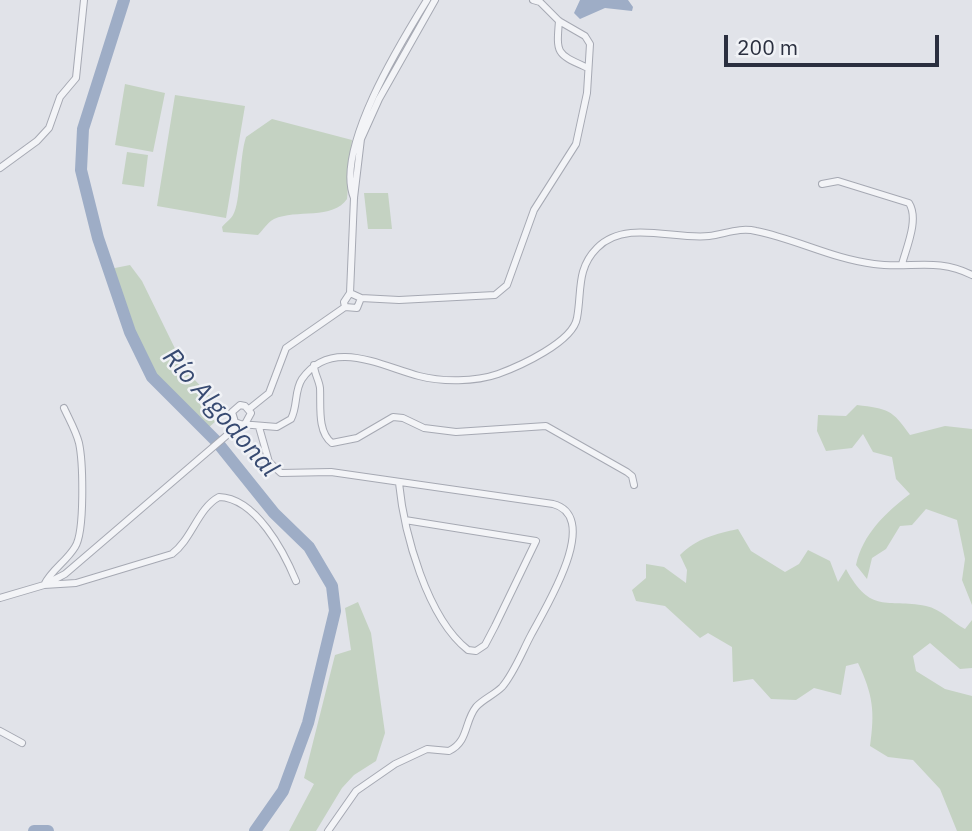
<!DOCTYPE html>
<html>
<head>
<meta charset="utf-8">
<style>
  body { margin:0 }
  #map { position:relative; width:972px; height:831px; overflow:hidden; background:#e1e3e9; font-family:"IBM Plex Sans",sans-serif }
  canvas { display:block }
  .scale { position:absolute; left:724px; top:35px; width:215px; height:32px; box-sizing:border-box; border:4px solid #2a2f3f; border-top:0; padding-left:9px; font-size:21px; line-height:24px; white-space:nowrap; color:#2a2f3f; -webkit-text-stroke:5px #f0f2f6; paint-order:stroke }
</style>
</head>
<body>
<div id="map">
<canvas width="972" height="831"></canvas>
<div class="scale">200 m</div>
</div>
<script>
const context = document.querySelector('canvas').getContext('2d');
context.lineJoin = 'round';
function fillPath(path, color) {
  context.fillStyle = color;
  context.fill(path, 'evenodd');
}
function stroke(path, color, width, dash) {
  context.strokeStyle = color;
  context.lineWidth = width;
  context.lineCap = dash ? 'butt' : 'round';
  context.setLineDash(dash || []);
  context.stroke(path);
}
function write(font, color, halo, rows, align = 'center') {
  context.font = font + ' "IBM Plex Sans",sans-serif';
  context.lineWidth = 5;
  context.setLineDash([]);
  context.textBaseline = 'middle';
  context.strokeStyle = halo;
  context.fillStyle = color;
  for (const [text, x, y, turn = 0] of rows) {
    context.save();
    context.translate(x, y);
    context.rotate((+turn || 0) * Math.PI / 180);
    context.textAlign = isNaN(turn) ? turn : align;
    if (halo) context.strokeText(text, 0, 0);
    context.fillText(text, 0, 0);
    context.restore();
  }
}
fillPath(new Path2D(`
  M125,84L165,93L153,152L115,145Z
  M175,95L245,106L226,218L157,206Z
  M272,119L352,140L347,199C333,220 296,209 274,219C267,223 264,229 258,235L223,232L222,227C225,223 231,219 233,215C241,202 239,158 246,137Z
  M127,152L148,155L144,187L122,184Z
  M364,193H388L392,229H368Z
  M130,265L142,281L186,371L226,412L207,429L153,376L131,331L110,269Z
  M857,405C888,409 892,409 910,435L945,426L972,429V605L962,580L965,559L957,520L926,509L912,525L900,526L886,549L872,558L867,579L856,565C863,534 885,513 910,494L896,479L892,457L873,452L863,434L852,448L826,451L817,431L818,415L846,416Z
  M738,529L751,551L785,572L799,564L808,550L830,561L838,582L846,569C871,615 886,598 926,606C941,609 952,622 965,629L972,620V668L960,669L930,643L913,656L916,671L945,689L972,696V831H957L940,789L913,760L888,757L870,746C875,711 873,695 858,663L846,666L841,695L814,688L796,700L771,699L753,679L733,682L732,647L708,633L700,638L665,606L636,601L632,590L646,578V564L664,567L686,583L687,570L680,555C697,538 716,534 738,529Z
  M358,602L371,633L385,733L376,761L354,775L342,788L316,831H289L314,784L304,778L335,655L351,650L345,608Z`), '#c4d2c2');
fillPath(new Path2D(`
  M580,0H628L633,7L632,11L605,8L580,19L574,13Z`), '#9eadc6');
stroke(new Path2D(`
  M124,0L83,129L81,170L98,238L130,332L152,377L217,442L274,513L309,547L332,586L335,611L308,723L283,791L255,831
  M34,831H48`), '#9eadc6', 12);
const street = new Path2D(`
  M559,21C556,55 557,54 588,68
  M0,168L37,141L49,128L60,97L76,78L84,0
  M822,184L838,181L909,203C919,219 907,246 902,264
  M354,198C334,150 401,42 427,0
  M350,293L361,298L399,300L495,295L507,285L534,210L576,144L587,93L590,44L585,36L559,21L540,2L533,0
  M345,307L344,302L350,293L354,198L361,139L379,99L435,0
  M314,365C314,373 319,380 320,388C321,405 317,432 332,443L357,438L393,417L403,418L424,428L456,432L546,426L627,472L632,476L634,485
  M64,408C69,419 76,431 79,443C83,462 85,532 75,547C66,562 52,569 44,585L76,583L172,554C192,539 198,508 219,497C256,498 284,552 296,581
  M249,409L269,393L286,348L345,307L357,308L361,298
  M245,424L251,413L245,406L240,405L232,412L235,422L240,424L277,427L291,419C298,406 294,391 302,379C331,337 381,366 419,376C442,382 475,382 498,374C520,366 573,342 577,318C582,292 576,269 597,248C625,219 674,240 709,236C725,234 740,227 756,231C796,239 833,259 874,264C910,269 937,257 972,275
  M259,427L269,462L281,473L331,472L553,504C603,517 544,610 531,635C522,652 514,673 502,687C494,695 483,699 476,707C464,722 469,741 449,751L427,749L395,764L356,791L328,831
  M399,483C404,533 427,618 468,650L476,651L485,645L495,626L536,541L405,520
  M0,598L44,585L65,574L240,424
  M0,731L22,743`);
stroke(street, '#a6a9b3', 8);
stroke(street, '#f3f4f7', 6);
write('italic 26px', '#374a71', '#f0f2f6', [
  ["Río Algodonal",220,413,49]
]);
</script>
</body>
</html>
